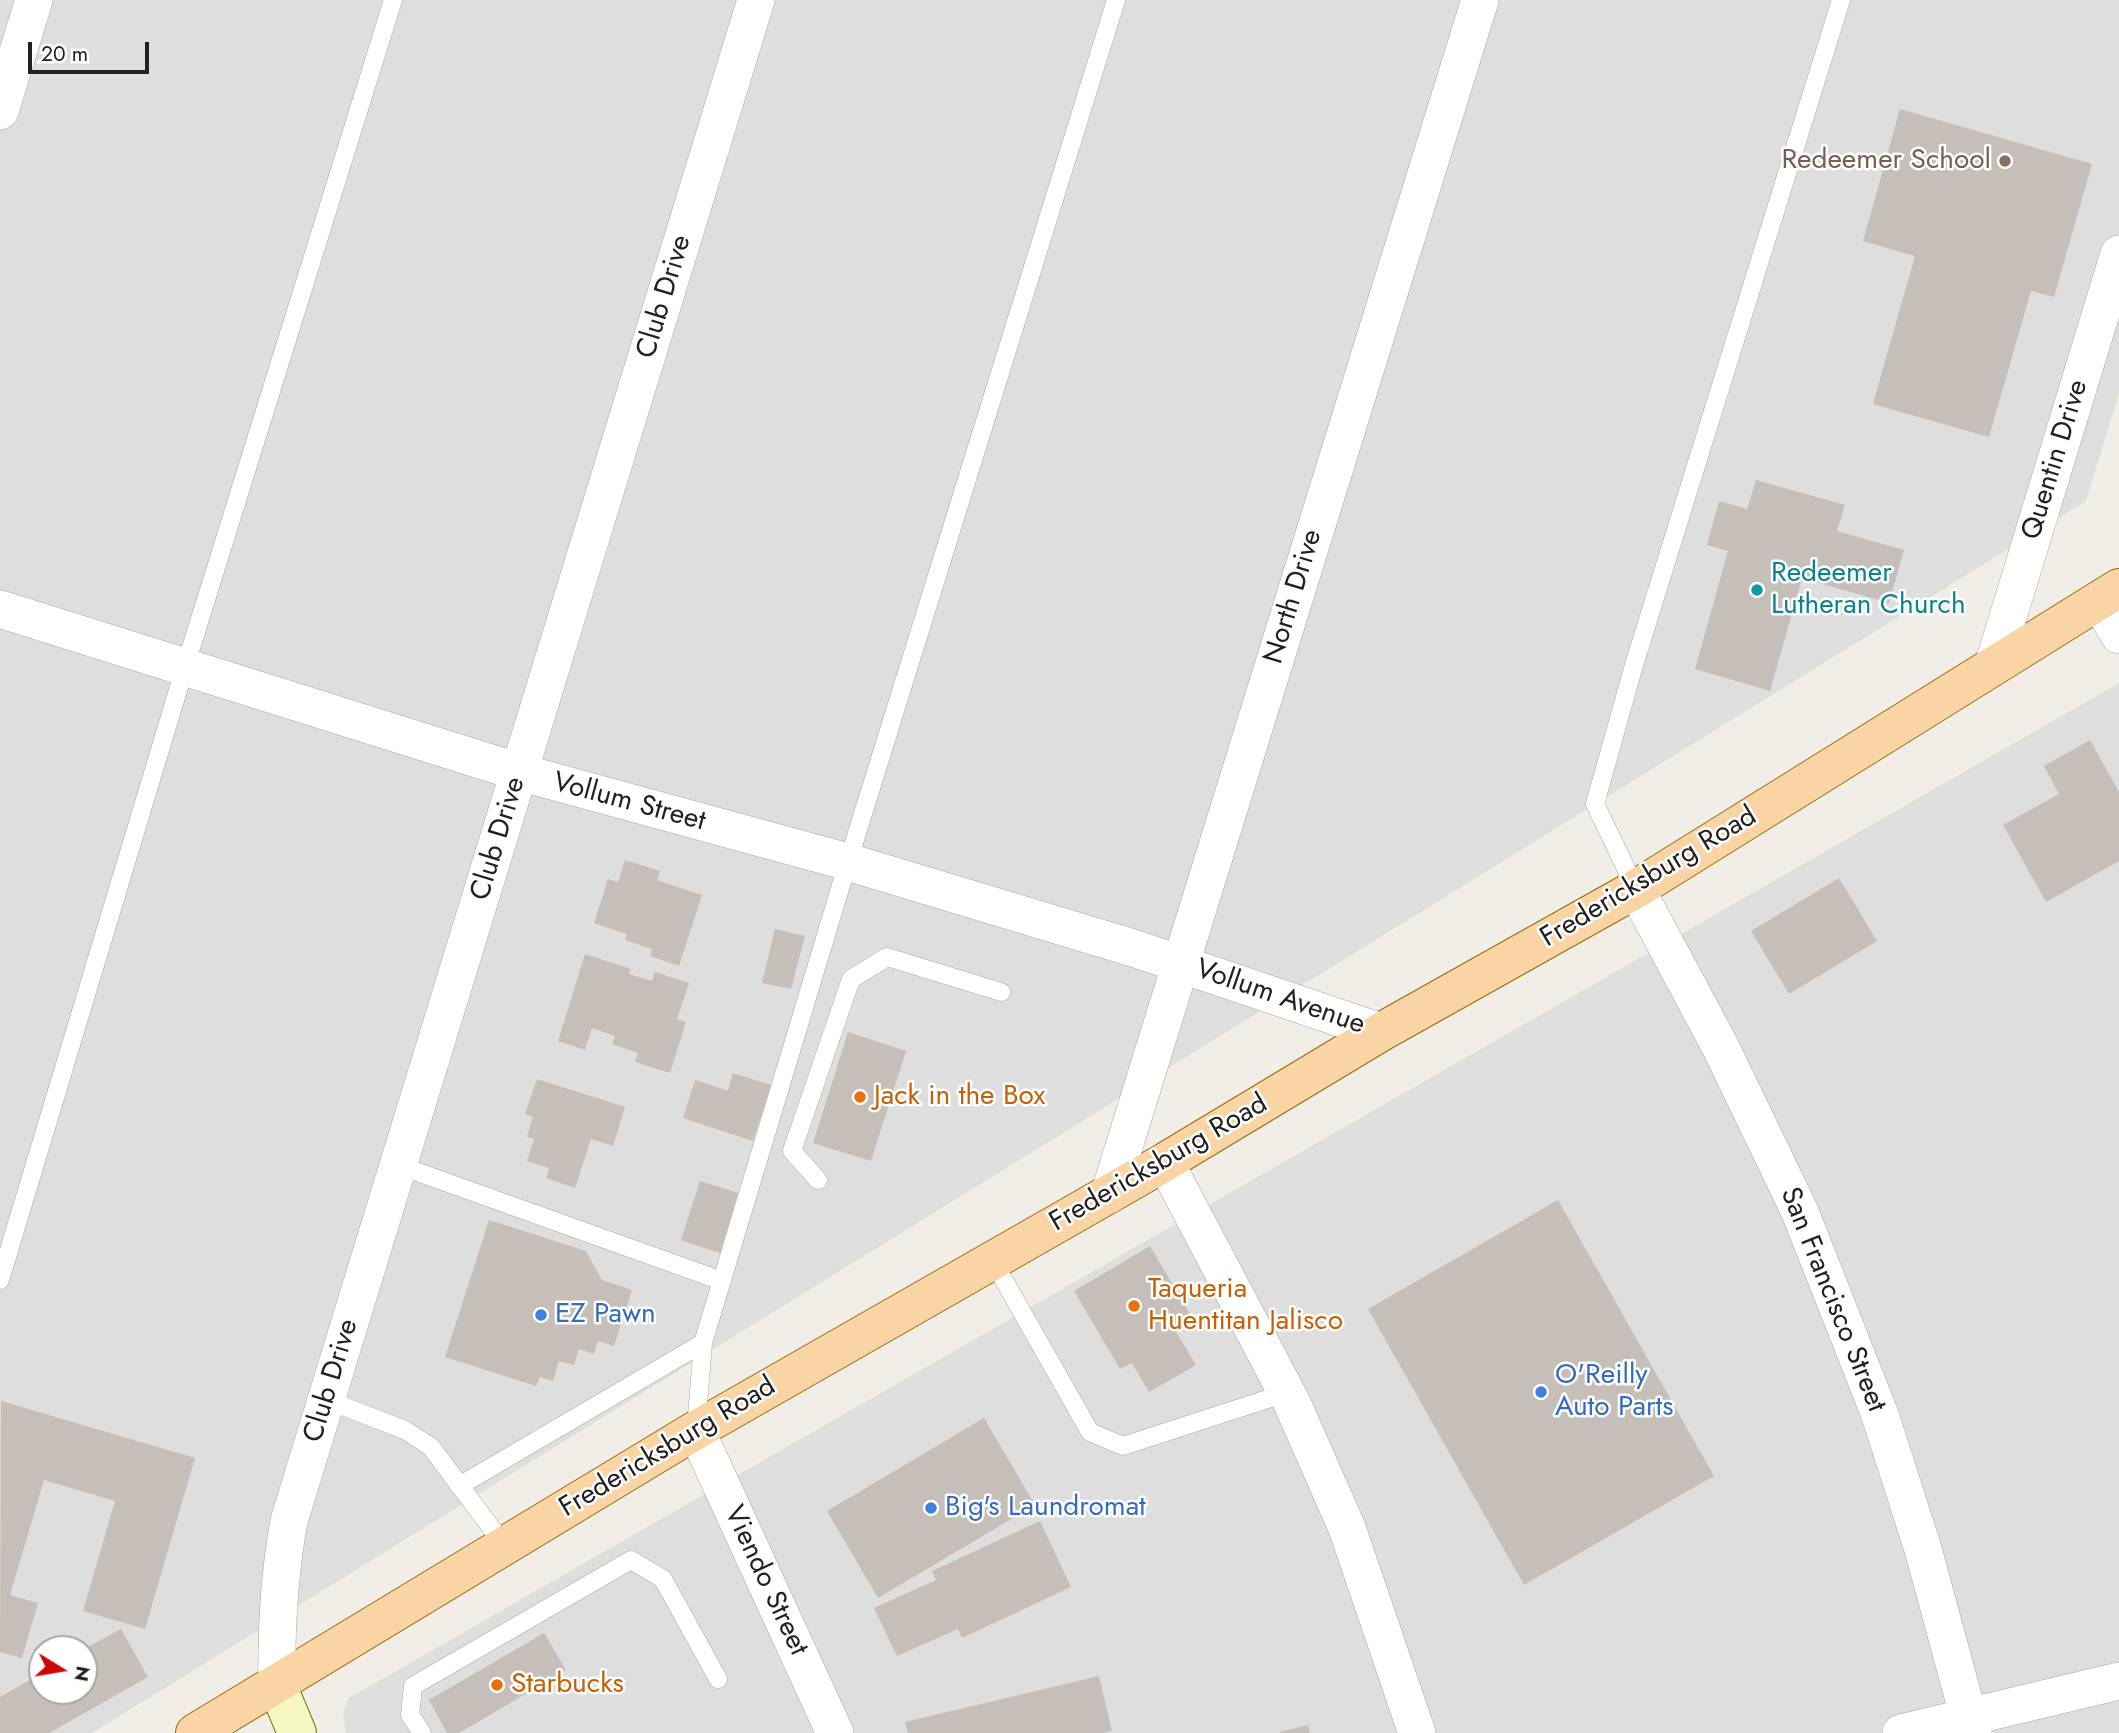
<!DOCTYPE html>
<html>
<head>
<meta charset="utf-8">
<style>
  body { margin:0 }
  #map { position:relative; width:2119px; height:1733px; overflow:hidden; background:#f1eee8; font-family:Jost,sans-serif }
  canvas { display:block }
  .north { position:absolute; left:28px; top:1635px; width:70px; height:70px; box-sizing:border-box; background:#fff; border:2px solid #a6a6a6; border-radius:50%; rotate:101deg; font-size:19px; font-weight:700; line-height:28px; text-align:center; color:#212121 }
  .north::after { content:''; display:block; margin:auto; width:24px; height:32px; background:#cc0807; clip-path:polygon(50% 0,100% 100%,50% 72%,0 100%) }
  .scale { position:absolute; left:28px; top:42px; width:121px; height:32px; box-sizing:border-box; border:4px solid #212121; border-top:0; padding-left:9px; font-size:21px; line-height:24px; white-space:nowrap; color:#212121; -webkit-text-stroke:5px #fff; paint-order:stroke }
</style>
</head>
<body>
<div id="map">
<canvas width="2119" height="1733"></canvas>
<div class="north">N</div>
<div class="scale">20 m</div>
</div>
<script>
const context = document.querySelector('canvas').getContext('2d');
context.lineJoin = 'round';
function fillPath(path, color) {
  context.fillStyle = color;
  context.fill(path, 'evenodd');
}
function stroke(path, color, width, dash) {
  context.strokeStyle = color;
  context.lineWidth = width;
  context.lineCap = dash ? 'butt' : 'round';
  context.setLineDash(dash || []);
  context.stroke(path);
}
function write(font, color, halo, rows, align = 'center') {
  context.font = font + ' Jost,sans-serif';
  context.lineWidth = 5;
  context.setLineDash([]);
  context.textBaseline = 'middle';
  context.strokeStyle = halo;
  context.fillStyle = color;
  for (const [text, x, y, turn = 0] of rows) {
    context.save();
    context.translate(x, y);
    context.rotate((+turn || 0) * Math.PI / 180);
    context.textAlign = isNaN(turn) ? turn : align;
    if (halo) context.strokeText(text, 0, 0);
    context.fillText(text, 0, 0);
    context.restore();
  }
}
fillPath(new Path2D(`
  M0,0H2119V393L2086,501L92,1733H0ZM42,1649H84V1691H42Z
  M2119,683V1733H346L343,1712L349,1698Z`), '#dfdede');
fillPath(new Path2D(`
  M1900,109L2092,164L2054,297L2031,291L1989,437L1873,404L1915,256L1863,241Z
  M1756,480L1845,505L1837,531L1904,550L1889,603L1802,578L1770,691L1695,669L1728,551L1707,545L1719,501L1747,509Z
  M2090,740L2119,792V861L2046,902L2003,825L2059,794L2044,766Z
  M625,860L660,871L657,880L702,895L679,966L650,956L652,949L625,940L627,934L594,923L608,879L618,882Z
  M1839,878L1877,941L1789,994L1751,931Z
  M775,929L805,936L791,989L762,983Z
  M585,954L631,969L629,974L652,981L655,972L689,983L677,1019L686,1022L670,1073L635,1062L638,1053L612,1044L615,1036L592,1028L585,1050L558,1041Z
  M848,1032L906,1051L871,1161L813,1143Z
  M733,1073L771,1085L753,1141L683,1118L695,1080L728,1091Z
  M537,1079L625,1107L613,1146L591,1139L575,1188L546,1178L549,1168L527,1161L534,1139L527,1137L533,1117L525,1114Z
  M700,1181L738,1193L720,1253L681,1240Z
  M1558,1200L1714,1476L1524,1585L1368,1309Z
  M489,1220L586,1251L602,1280L632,1290L614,1346L598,1341L594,1354L579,1349L574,1365L559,1361L553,1381L540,1377L536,1386L445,1357Z
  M1150,1246L1194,1321L1176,1332L1196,1365L1149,1392L1132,1363L1120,1369L1074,1291Z
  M1,1401L195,1458L145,1629L83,1611L115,1501L44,1480L10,1595L38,1603L22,1658L0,1652Z
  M984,1418L1035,1505L878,1598L827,1511Z
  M1040,1521L1071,1587L962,1638L958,1629L897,1656L874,1608L936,1580L932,1571Z
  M121,1629L148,1677L49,1733H0V1697L42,1673V1691H84V1649Z
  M544,1633L566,1670L459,1733H447L429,1700Z
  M1099,1676L1112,1731L1103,1733H908L905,1722Z
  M1308,1725L1310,1733H1280V1732Z`), '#c6beb8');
const service = new Path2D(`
  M1636,889L1595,804L1634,665L1841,0
  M398,1165L722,1281
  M818,1180L792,1151L851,979L887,957L1001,992
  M993,1261L1090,1432L1123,1446L1286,1393
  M0,1280L185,667L393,0
  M327,1400L405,1430L431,1447L504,1545
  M696,1428L703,1343L848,862L1116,0
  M459,1486L703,1343
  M422,1733L410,1715L413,1686L631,1560L663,1579L718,1679`);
const minor = new Path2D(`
  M0,111L34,0
  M2099,600L2119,635
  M0,609L519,772L848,862L1133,948L1381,1032
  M1993,666L2119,254
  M1636,889L1721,1048L1800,1212L1880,1415L1923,1549L1973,1733
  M1165,1162L1292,1403L1347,1528L1417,1733
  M1109,1195L1480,0
  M696,1430L835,1733
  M277,1685C276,1629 279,1576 289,1521L756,0
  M1901,1733L2119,1681`);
const secondary = new Path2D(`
  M277,1685L297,1733`);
const primary = new Path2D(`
  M195,1733L696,1430L1165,1162L1381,1032L1636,889L2119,588`);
stroke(service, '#a8a8a8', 19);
stroke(minor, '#a8a8a8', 38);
stroke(secondary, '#6b7809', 40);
stroke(primary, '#996905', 40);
stroke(service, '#fff', 18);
stroke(minor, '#fff', 37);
stroke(secondary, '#f5f8c0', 38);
stroke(primary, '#f9d5a6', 38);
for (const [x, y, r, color] of [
  [2005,161,7,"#8d6e63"],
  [1757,590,7,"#0f9aa8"],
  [860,1097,7,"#e8710a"],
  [1134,1306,7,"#e8710a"],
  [541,1315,7,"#3f7fe0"],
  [1541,1392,7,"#3f7fe0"],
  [931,1508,7,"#3f7fe0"],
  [497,1685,7,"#e8710a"]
]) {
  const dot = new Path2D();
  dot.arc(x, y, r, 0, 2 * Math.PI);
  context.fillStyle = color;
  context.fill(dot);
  stroke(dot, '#fff', 2.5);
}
write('28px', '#785e54', '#fff', [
  ["Redeemer School",1991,161]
], 'right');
write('28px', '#212121', '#fff', [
  ["Club Drive",665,297,-73],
  ["Quentin Drive",2056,460,-73],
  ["North Drive",1294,597,-73],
  ["Vollum Street",629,803,15],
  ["Club Drive",499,839,-73],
  ["Fredericksburg Road",1649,878,-31],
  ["Vollum Avenue",1280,998,19],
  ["Fredericksburg Road",1159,1164,-30],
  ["San Francisco Street",1832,1300,68],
  ["Club Drive",332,1381,-73],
  ["Fredericksburg Road",668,1448,-31],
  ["Viendo Street",765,1581,65]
]);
write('28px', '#0d838f', '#fff', [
  ["Redeemer",1771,574],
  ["Lutheran Church",1771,606]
], 'left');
write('28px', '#c56008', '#fff', [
  ["Jack in the Box",874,1097],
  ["Taqueria",1148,1290],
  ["Huentitan Jalisco",1148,1322],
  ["Starbucks",511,1685]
], 'left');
write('28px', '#366cbe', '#fff', [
  ["EZ Pawn",555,1315],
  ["O'Reilly",1555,1376],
  ["Auto Parts",1555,1408],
  ["Big's Laundromat",945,1508]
], 'left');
</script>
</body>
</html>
